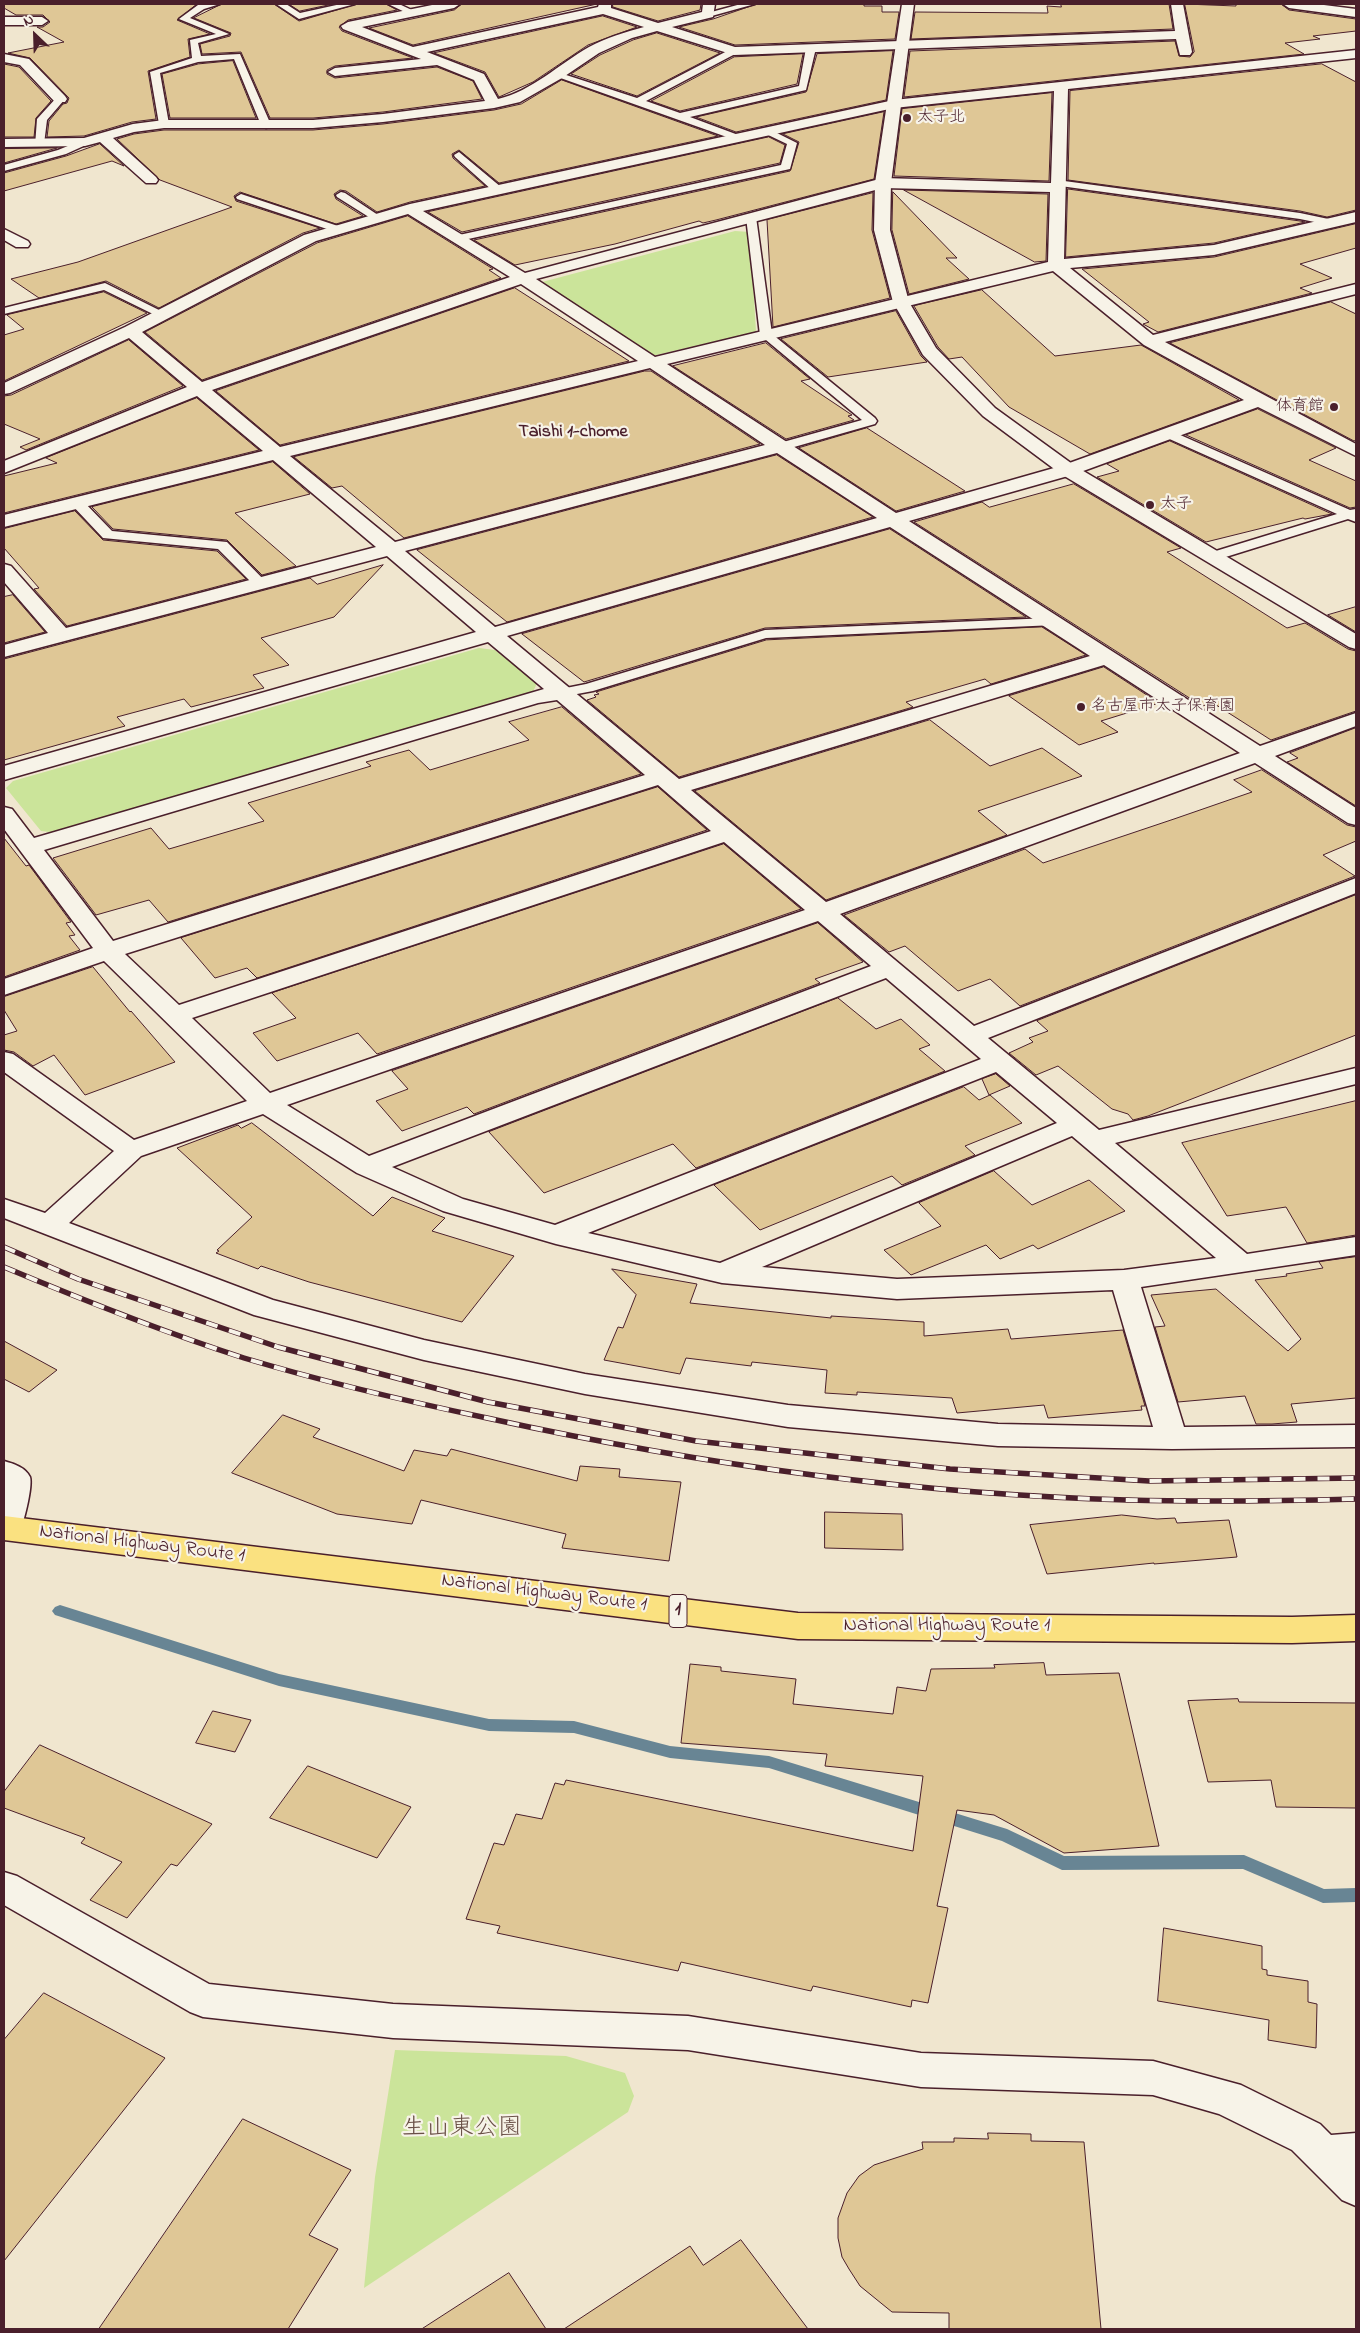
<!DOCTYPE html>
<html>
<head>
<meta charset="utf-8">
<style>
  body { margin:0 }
  #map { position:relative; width:1360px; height:2333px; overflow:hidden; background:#f0e6cf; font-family:"Indie Flower",sans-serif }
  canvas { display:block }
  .frame { position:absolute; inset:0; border:5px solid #4a1f2b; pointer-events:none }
  .north { position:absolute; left:10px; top:10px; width:50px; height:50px; -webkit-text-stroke:4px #f7f3e8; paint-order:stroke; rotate:336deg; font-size:14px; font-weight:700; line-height:20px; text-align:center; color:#4a1f2b }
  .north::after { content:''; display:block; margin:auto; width:18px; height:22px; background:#4a1f2b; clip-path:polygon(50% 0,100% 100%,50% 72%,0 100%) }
</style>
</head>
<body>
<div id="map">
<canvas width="1360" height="2333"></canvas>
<div class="frame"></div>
<div class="north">N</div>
</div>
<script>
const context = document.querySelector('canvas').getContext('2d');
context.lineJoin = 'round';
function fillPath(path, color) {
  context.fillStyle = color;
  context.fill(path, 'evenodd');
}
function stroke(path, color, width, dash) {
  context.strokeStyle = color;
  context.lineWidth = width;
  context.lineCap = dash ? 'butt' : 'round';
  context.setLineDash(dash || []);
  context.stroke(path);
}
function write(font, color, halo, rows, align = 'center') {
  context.font = font + ' "Indie Flower","Klee One",sans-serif';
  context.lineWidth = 4.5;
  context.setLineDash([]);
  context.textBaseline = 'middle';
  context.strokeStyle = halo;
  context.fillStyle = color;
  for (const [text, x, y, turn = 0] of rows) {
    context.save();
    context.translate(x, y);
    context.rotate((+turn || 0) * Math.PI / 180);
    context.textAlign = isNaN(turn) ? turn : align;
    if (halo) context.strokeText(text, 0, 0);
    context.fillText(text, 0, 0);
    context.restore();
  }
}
fillPath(new Path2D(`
  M735,231L750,232L756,332L652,356L542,282Z
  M479,648L495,650L537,683L533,692L58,833L41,831L6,788L13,781Z
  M395,2050L566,2056L625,2073L634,2096L628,2112L364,2288L375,2177Z`), '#cbe49a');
fillPath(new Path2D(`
  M60,1605L279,1674L489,1719L574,1721L670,1746L769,1756L1007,1829L1064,1856L1244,1855L1324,1889L1356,1888V1902L1323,1903L1243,1869L1062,1870L1002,1841L769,1768L670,1758L574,1733L489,1731L279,1686L55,1615L52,1611L55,1607Z`), '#688594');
const building = new Path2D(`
  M4,4H197L177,20L210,34L188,39L190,57L148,71L156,119L132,122L84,136L47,137L49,121L63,104L67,103L69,98L30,58L8,53L64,42L37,27H43L50,22L43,15H16L4,8Z
  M222,4H274L299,21L357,4H386L397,10L348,20L339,27L342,31L413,58L335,66L327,70V74L335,78L437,67L473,81L482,99L383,112L313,118H270L241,52L202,54L200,44L230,36L231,33L194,18Z
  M289,4H333L300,11Z
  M462,4H597L413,45L369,28L454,10Z
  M613,4H701L700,10L658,21L613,7Z
  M757,4H864V6H882V12H899L895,39L735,45L679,27L713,19Z
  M1061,4H1169L1173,29L911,39L915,12L1048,13L1047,6L1061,7Z
  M1185,4L1236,6V4H1281L1289,10L1356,19V31L1313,36L1320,39L1285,43L1304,54L904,97L910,51L1175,41L1179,56L1190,57L1194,52Z
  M603,16L637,27L588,45L533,82L499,97L485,72L434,53Z
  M657,33L720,53L637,96L571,74L600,55L633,40Z
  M893,51L886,100L736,132L696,117L806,92L817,54Z
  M803,54L797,84L680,111L651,101L734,57Z
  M233,61L256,118H170L162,74L198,64Z
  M4,64L19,67L51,101L36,118L34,137H4Z
  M1322,64L1356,82V210L1327,217L1300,211L1068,180L1070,91Z
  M562,80L718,136L499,183L459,150L452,154L453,158L485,186L410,202L377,212L346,191L340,190L334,194L336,199L363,216L336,224L240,192L234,196L236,201L320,228L303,233L159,308L106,281L39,298L11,279L78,262L232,207L160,180L117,139L134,134L164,130H313L383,124L494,110L521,104Z
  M1052,93L1049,181L894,176L902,109Z
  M884,112L874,179L716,220L703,223L699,221L615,244L515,265L474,240L790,171L799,142L783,134Z
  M769,137L785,145L780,163L462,232L428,212Z
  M100,144L124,166L112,161L4,191V173L66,156Z
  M57,148L4,163V149Z
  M1068,189L1300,221L1305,222L1214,243L1066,257Z
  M904,190L1048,194L1046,261L1035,262Z
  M893,192L957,258H946L969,279L909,294L892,230Z
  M873,193L872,230L890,298L773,327L767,220Z
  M408,216L493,269L489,270L501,278L202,380L145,332L317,243Z
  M1356,224V248L1300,264L1332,278L1300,288L1312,293L1158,332L1143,324L1149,322L1082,269L1214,257Z
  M515,288L629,361L280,445L216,391Z
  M982,290L1055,356L1141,345L1239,400L1090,454L1009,407L962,357L949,359L938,347L914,306Z
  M104,292L147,313L4,381V335L24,329L7,315Z
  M1331,302L1356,314V440L1354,441L1170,343Z
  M896,311L921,356L927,362L828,377L781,339Z
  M129,340L183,386L26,450L20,447L40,439L4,424V396L11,395Z
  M766,343L810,379L801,381L852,415L848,416L854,420L786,439L673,366Z
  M645,371H651L760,444L404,538L342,486L332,488L294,457Z
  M197,398L259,450L4,513V476L57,463L46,458Z
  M1258,409L1336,448L1309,460L1356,481V507L1350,508L1186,435Z
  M867,428L965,491L896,511L799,448Z
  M1170,441L1332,514L1305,519L1303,518L1206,542L1097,477L1119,471L1107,464Z
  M777,455L873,517L507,622L417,550Z
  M273,462L310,494L235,513L296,566L262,575L227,540L113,529L92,507Z
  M1074,484L1181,548L1167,552L1287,628L1305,623L1348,649L1356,651V711L1271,740L1213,703L1202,706L914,522L982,502L989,507Z
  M75,511L103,540L217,551L246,579L67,626L34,589L39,588L4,548V529Z
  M890,529L1026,617L765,628L584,682L522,634Z
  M383,565L334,617L261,638L289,665L253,675L264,688L191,707L184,699L117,717L125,726L4,760V659L310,578L317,584Z
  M13,595L45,632L4,643V597Z
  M1356,607V632L1328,615Z
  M1042,627L1086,655L991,684L985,679L906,702L913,707L679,777L587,700L596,697L594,695L599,694L596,692L766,640Z
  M1104,667L1159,703L1101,721L1118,732L1079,745L1009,696Z
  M562,707L641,774L168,922L149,900L96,915L53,858L151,828L169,849L264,821L248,803L371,766L366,762L409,750L430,770L529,740L509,722Z
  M930,720L990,766L1042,748L1082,776L978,811L1007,835L826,900L695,791Z
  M1356,728V806L1287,762L1298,758L1290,753Z
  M1262,770L1347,825L1356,827V841L1323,855L1355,876L1020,1006L990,979L958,991L905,946L889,952L844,915L1025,849L1043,863L1174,819L1252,792L1234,780Z
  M658,787L707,830L257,978L247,968L215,978L181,938Z
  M4,838L26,866L29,865L71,922L66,923L75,935L69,936L80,950L4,977Z
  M724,844L801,909L377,1054L358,1033L277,1061L253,1033L296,1018L272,993Z
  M1356,895V1035L1148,1116L1133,1120L1128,1114L1112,1109L1058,1066L1036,1075L1009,1053L1033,1042L1029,1038L1048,1031L1037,1021Z
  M818,923L863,962L815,979L820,983L474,1114L467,1107L402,1131L376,1101L408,1089L392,1071Z
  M93,967L130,1012L131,1011L175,1062L85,1095L54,1055L33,1066L14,1052L4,1050V1035L17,1031L4,1010V997Z
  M838,998L876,1029L901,1019L930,1045L919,1049L945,1071L696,1168L673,1144L544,1193L489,1132Z
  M996,1074L1010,1086L989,1095L982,1079Z
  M964,1087L979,1100L990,1095L1022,1123L965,1146L975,1155L902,1185L892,1176L760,1230L714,1185Z
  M1356,1101V1235L1307,1243L1286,1207L1227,1216L1182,1143Z
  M252,1123L373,1216L392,1197L445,1218L432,1231L514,1256L462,1322L309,1282L261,1266L258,1269L216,1253L219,1251L217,1250L252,1217L177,1148L238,1125L241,1128Z
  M994,1171L1032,1205L1089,1180L1125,1211L1038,1249L1033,1245L1000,1259L986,1245L911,1275L884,1250L941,1226L919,1203Z
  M1356,1257V1398L1291,1404L1297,1422L1272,1424H1256L1245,1396L1178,1402L1155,1327L1165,1326L1151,1295L1216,1289L1288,1351L1301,1339L1255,1280L1287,1276L1286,1274L1323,1268L1319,1262Z
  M612,1269L697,1284L690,1303L831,1318V1316L924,1322V1336L1008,1329L1011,1339L1123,1330L1145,1406H1141L1142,1410L1048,1418L1044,1405L957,1413L952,1398L857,1392V1395L825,1393L827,1370L752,1362L751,1366L686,1358L680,1374L604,1360L618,1327L623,1328L636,1295Z
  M4,1341L57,1370L29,1392L4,1379Z
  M283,1415L320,1429L313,1437L404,1471L414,1450L447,1456L451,1449L577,1481L580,1466L620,1469L619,1477L681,1482L669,1561L562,1548L566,1534L421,1500L412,1524L337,1514L232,1473Z
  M825,1512L902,1514L903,1550L825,1548Z
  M1122,1515L1157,1519L1175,1518L1177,1523L1229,1520L1237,1557L1154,1564V1563L1047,1574L1030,1525Z
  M1044,1663L1046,1675L1119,1673L1159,1846L1064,1853L994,1815L957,1810L937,1906L948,1908L928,2003L912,2000L911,2007L813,1986L811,1991L681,1962L678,1971L497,1933L500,1926L466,1919L494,1843L504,1845L516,1814L542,1819L555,1783L564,1785L566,1780L913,1851L923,1776L825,1766L827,1754L681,1743L690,1664L721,1667V1671L796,1679L793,1704L893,1714L897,1687L926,1691L931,1669L995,1668L994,1665Z
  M1238,1699L1239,1702L1356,1703V1808L1276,1807L1271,1780L1208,1782L1188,1701Z
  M213,1711L251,1720L235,1752L196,1743Z
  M40,1745L212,1824L177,1866L171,1864L127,1918L90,1900L122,1862L81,1843L85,1838L4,1808V1792Z
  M308,1766L411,1807L377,1858L270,1818Z
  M1164,1928L1262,1946V1969L1267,1970V1975L1308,1981V2002L1317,2004L1316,2048L1268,2040L1269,2020L1158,2001Z
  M44,1993L165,2058L4,2261V2040Z
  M243,2119L351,2170L309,2235L338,2249L288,2329H99Z
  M988,2133L1031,2134V2141L1084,2142L1101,2329H949V2313L892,2312L860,2286L849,2269L842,2257L838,2238V2218L847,2193L859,2176L874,2165L923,2149L922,2142H954V2138L988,2139Z
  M741,2240L808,2329H564L690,2246L703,2265Z
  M509,2273L546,2329H422Z`);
fillPath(building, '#dfc796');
stroke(building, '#4a1f2b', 1);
const service = new Path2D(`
  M204,4H220L204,9L190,18L229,34L198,43L201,56L240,54L271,125L269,127L266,128L261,125L234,59L198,62L160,73L169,124L164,127L159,124L150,72L192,58L190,40L216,34L179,19L198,5Z
  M276,4H286L300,13L341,4H355L299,19Z
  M388,4H399L416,12L409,14Z
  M741,4H755L708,17L704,14Z
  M811,45L816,48L806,90L690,117L741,136V140L738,141L552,75L560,73L637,98L731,49H737V53L646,101L680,113L799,86L806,48Z
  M60,96L65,99L47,120L44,144L43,146H35L37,119L57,97Z
  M767,128L797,143L790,169L459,241L454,238L459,235L781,165L787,144L764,133V129Z
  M85,139L88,140V144L66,154L4,171V165L58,150Z
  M459,152L501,187V191H493L455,157L454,155Z
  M1057,180L1300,213L1338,221L1339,223L1334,226L1300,219L1053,185L1052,183Z
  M341,192L345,193L381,217L376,220L372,219L337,197L336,195Z
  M241,194L341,227L342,229L341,231H333L237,199L236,197Z
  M751,214L756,217L772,334L875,418L877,421L875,424L780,451L774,447L776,444L862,420L760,335L746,217Z
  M105,283L167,314L165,316H157L104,290L4,314V308Z
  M1169,430L1350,510L1356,509V522L1348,519L1216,560H1206L1204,557L1206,554L1337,514L1165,437L1163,434L1165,431Z
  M77,499L82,500L112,531L227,542L267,583L260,587L255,586L218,549L103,538L70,503Z
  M1050,618L1057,622L1055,625L766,638L593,691L561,697L554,693L556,690L586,684L765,630Z`);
const minor = new Path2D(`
  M437,4H460L454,8L362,27L413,47L598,7L599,4H611V8L658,23L702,12L703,4H715L713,17L672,27L735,47L1175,31L1171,4H1183L1192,52L1190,55H1180L1176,39L734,55L657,31L632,38L599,53L562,78L520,102L494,108L383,122L313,128H164L134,132L113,138L156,177L158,180L156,183H146L100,142L85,146L4,147V139L84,138L133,124L164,120H313L383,114L485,101L474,80L437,65L335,76L328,72L335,68L421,59L343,29L341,26L348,22ZM603,14L644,27C625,32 606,38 589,47C559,64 532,91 498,99L484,74L427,52Z
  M1283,4H1316L1356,9V17L1289,8Z
  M4,17H42L48,21L42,25H4Z
  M1356,50V58L1068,89L1064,259L1214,245L1356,212V222L1214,255L1070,268L1153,335L1356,284V294L1165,342L1356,444V456L1258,407L1075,474L909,521L1260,746L1356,713V726L1275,756L1356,808V825L1348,823L1255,763L840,914L974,1026L1356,878V893L988,1038L1099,1130L1356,1068V1084L1115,1143L1247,1254L1356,1237V1255L1141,1287L1184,1427L1356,1425V1447L1172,1449L998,1446L788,1427L585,1394L424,1360L254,1315L4,1218V1199L45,1213L114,1151L4,1072V1052L13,1054L134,1140L247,1101L104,961L4,995V979L93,948L4,829V807L12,809L34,838L544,689L488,642L4,780V766L476,632L387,556L4,657V645L48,633L4,582V564L11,566L66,628L376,547L273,460L4,527V515L263,451L197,396L4,473V461L187,387L129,338L10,393L4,394V383L125,327L304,235L410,204L894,100ZM1054,91L1051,183L883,178L525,273L423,211L894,108ZM883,188L1050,192L1048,262L655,357L536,279ZM408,214L510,277L202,382L142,332L316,241ZM1053,271L1144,345L1244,400L1061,466L896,513L667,364ZM521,284L638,361L280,447L212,390ZM650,368L765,445L395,542L290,456ZM777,453L877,518L495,627L405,551ZM890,527L1090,656L679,779L507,636ZM1104,665L1240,753L826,902L691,790ZM557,700L645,775L113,941L44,850L538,703ZM658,785L711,831L179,1005L125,954ZM724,842L805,910L270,1093L192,1018ZM818,921L871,966L369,1156L287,1105ZM886,978L981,1059L555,1225L463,1199L392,1167ZM996,1072L1057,1123L720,1263L588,1233ZM263,1114L357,1173L443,1211L556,1244L722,1283L897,1299L1113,1290L1153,1427L998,1424L788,1405L585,1374L424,1340L273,1300L69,1223L141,1156ZM1072,1136L1216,1258L1124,1270L897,1279L762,1267Z
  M4,54L29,59L65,96L67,99L65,102H55L20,65L4,62Z
  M4,229L28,241L30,244L28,247H16L4,240Z
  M4,1872L17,1876L209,1984L393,2004L688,2016L921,2053L1153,2061L1241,2085L1320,2124L1331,2135L1356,2133V2206L1342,2200L1292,2150L1219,2114L1153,2095L921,2087L688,2050L393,2038L203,2017L190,2012L4,1905Z`);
const tertiary = new Path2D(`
  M902,4H914L891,183L890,230L909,302L936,348L995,408L1075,466L1356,634V649L1349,647L1061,474L983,416L923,355L893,302L874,230L875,183Z`);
const secondary = new Path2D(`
  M4,1461C14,1464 25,1467 30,1477C33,1486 23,1528 17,1537L4,1540Z`);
const trunk = new Path2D(`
  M4,1516L798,1613L1292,1617L1356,1615V1641L1292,1643L798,1639L4,1540Z`);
stroke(service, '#4a1f2b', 3);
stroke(minor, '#4a1f2b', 3);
stroke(tertiary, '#4a1f2b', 3);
stroke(secondary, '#4a1f2b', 3);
stroke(trunk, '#4a1f2b', 3);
fillPath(service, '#f7f3e8');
fillPath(minor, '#f7f3e8');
fillPath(tertiary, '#f7f3e8');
fillPath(secondary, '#f7f3e8');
fillPath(trunk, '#fae180');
const rail = new Path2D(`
  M4,1247L78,1279L278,1347L488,1402L696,1441L950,1469L1149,1481L1356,1478
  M4,1267C83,1300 163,1332 244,1358C324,1382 406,1401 487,1418C697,1464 912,1494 1127,1500C1203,1502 1280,1501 1356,1499`);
stroke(rail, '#4a1f2b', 5.5);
stroke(rail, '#f7f3e8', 4, [12]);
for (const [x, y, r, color] of [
  [907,118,5,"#4a1f2b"],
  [1334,407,5,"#4a1f2b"],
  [1150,505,5,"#4a1f2b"],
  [1081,707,5,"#4a1f2b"]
]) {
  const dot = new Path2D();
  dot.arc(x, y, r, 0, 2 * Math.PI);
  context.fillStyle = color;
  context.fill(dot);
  stroke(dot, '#f7f3e8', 2);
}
write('16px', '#4a1f2b', '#f7f3e8', [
  ["太子北",917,118],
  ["体育館",1324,407,"right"],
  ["太子",1160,505],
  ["名古屋市太子保育園",1091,707]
], 'left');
write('bold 18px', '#4a1f2b', '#f7f3e8', [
  ["Taishi 1-chome",573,433]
]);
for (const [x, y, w] of [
  [678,1611,18]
]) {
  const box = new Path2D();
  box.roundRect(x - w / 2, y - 16.5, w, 33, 4);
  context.fillStyle = '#f7f3e8';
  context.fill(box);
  stroke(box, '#4a1f2b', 1);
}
write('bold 19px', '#4a1f2b', null, [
  ["1",678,1611]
]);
write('20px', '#4a1f2b', '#f7f3e8', [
  ["National Highway Route 1",142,1545,7],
  ["National Highway Route 1",544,1594,7],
  ["National Highway Route 1",947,1627]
]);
write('24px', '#6a5047', '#f7f3e8', [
  ["生山東公園",462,2130]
]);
</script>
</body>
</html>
